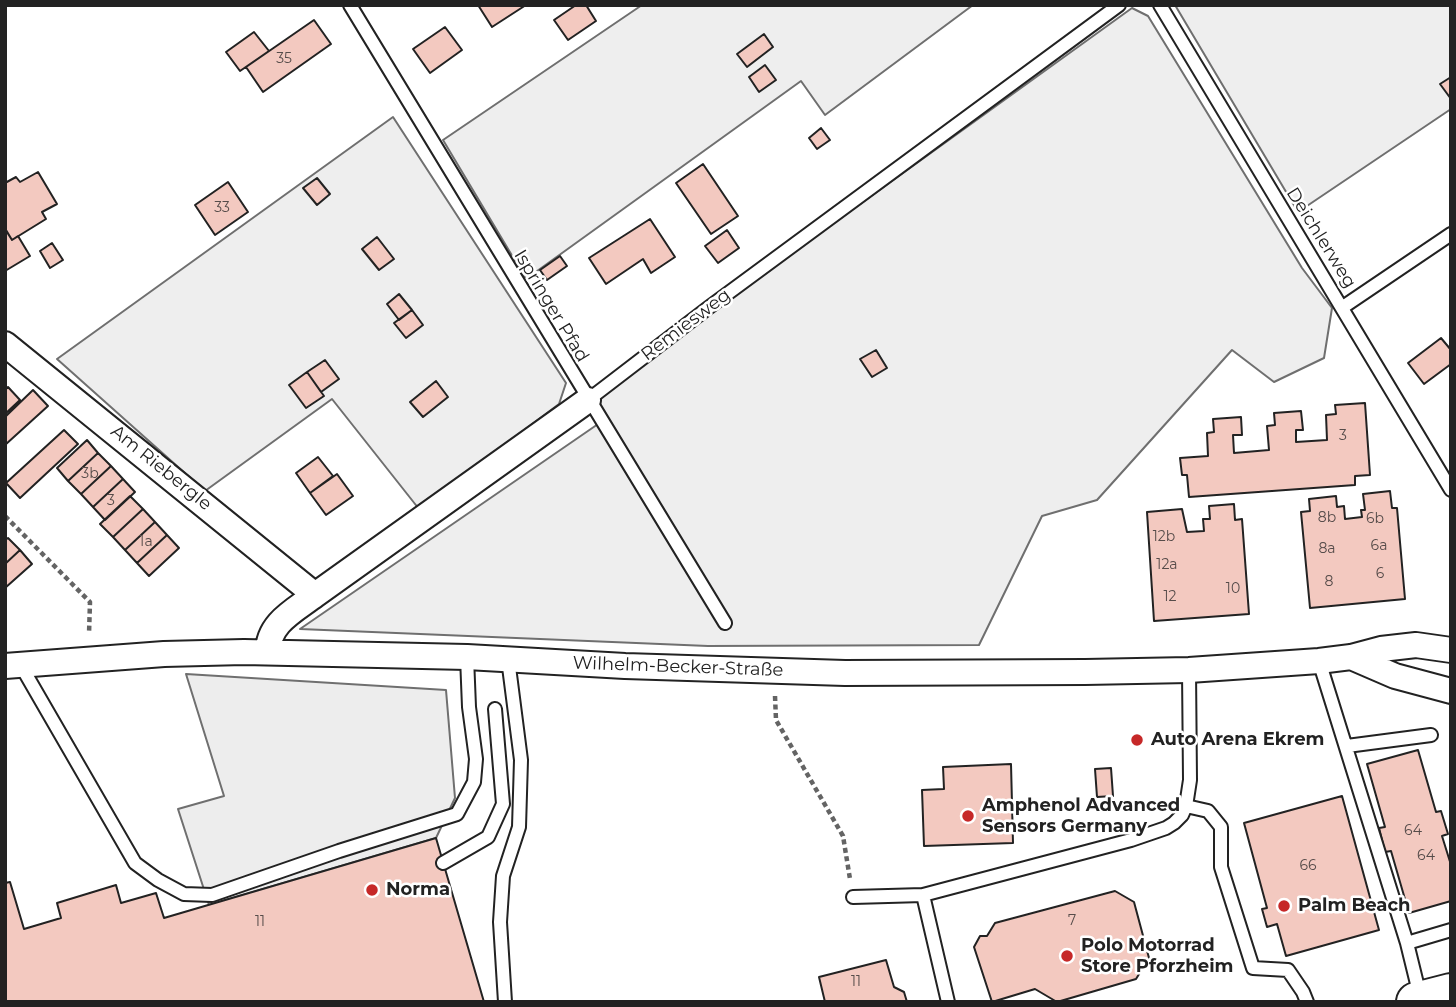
<!DOCTYPE html>
<html>
<head>
<meta charset="utf-8">
<style>
  body { margin:0 }
  #map { position:relative; width:1456px; height:1007px; overflow:hidden; background:#fff; font-family:Montserrat,sans-serif }
  canvas { display:block }
  .frame { position:absolute; inset:0; border:7px solid #222; pointer-events:none }
</style>
</head>
<body>
<div id="map">
<canvas width="1456" height="1007"></canvas>
<div class="frame"></div>
</div>
<script>
const context = document.querySelector('canvas').getContext('2d');
context.lineJoin = 'round';
function fillPath(path, color) {
  context.fillStyle = color;
  context.fill(path, 'evenodd');
}
function stroke(path, color, width, dash) {
  context.strokeStyle = color;
  context.lineWidth = width;
  context.lineCap = dash ? 'butt' : 'round';
  context.setLineDash(dash || []);
  context.stroke(path);
}
function write(font, color, halo, rows, align = 'center') {
  context.font = font + ' Montserrat,sans-serif';
  context.lineWidth = 5;
  context.setLineDash([]);
  context.textBaseline = 'middle';
  context.strokeStyle = halo;
  context.fillStyle = color;
  for (const [text, x, y, turn = 0] of rows) {
    context.save();
    context.translate(x, y);
    context.rotate((+turn || 0) * Math.PI / 180);
    context.textAlign = isNaN(turn) ? turn : align;
    if (halo) context.strokeText(text, 0, 0);
    context.fillText(text, 0, 0);
    context.restore();
  }
}
const green = new Path2D(`
  M642,5H973L825,115L801,81L526,279L443,140Z
  M1175,5H1451V109L1298,212Z
  M1132,8L1148,16L1302,268L1332,308L1324,358L1274,382L1232,350L1097,500L1042,516L979,645L708,646L300,629L601,422L588,400Z
  M393,117L566,383L559,404L419,509L332,399L205,491L57,359Z`);
fillPath(green, '#eee');
stroke(green, '#6f6f6f', 2);
const parking = new Path2D(`
  M186,674L446,690L455,798L436,838L209,905L178,809L224,796Z`);
fillPath(parking, '#ededed');
stroke(parking, '#6f6f6f', 2);
const building = new Path2D(`
  M478,5H526L492,27Z
  M576,5H586L596,21L568,40L554,20Z
  M314,20L331,44L263,92L246,67Z
  M445,27L462,50L430,73L413,49Z
  M254,32L269,51L240,71L226,52Z
  M764,34L773,47L747,67L737,54Z
  M765,65L776,80L759,92L749,77Z
  M1451,77V99L1440,84Z
  M821,128L830,140L817,149L809,138Z
  M703,164L738,216L711,234L676,183Z
  M38,172L57,204L42,212L46,219L12,240L5,229V183L16,177L20,182Z
  M317,178L330,194L317,205L303,188Z
  M228,182L248,212L215,235L195,205Z
  M650,219L675,257L651,273L643,259L606,284L589,258Z
  M6,230L12,240L18,236L30,256L5,271Z
  M727,230L739,248L718,263L705,246Z
  M377,237L394,259L379,270L362,249Z
  M52,243L63,260L50,268L40,251Z
  M560,256L567,266L547,280L540,270Z
  M399,294L412,310L399,320L387,304Z
  M412,310L423,325L406,338L394,323Z
  M1441,338L1451,350V364L1424,384L1408,363Z
  M876,350L887,368L872,377L860,359Z
  M325,360L339,379L321,392L307,372Z
  M307,372L324,396L306,408L289,385Z
  M436,381L448,397L423,417L410,402Z
  M8,387L20,400L5,414V390Z
  M33,390L48,406L5,445V417Z
  M1365,403L1370,475L1355,476V485L1189,497L1187,475H1182L1180,458L1208,456L1207,433L1214,432L1213,419L1241,417L1242,435H1233L1234,453L1269,450L1267,426L1275,425L1274,413L1301,411L1303,430H1296V442L1327,440L1326,415L1336,414L1335,405Z
  M64,430L78,444L20,498L6,483Z
  M87,440L98,453L68,481L57,468Z
  M98,453L111,466L81,494L68,481Z
  M318,457L333,476L310,493L296,473Z
  M111,466L123,479L93,507L81,494Z
  M337,474L353,496L326,515L310,493Z
  M123,479L135,492L105,520L93,507Z
  M1390,491L1392,508H1397L1405,599L1310,608L1301,512L1310,511L1309,499L1336,496L1337,507L1344,506L1345,519L1362,517L1361,510H1365L1363,494Z
  M130,496L143,509L113,537L100,524Z
  M1234,504L1235,520L1242,519L1249,614L1154,621L1147,512L1182,509L1187,532L1204,531L1203,519H1210L1209,506Z
  M143,509L155,522L125,550L113,537Z
  M155,522L167,535L137,563L125,550Z
  M167,535L179,548L149,576L137,563Z
  M8,538L20,550L5,564V540Z
  M20,550L32,564L5,588V564Z
  M1418,750L1436,812L1441,811L1448,834L1442,836L1451,865V901L1409,913L1391,851L1385,852L1379,828L1385,827L1367,764Z
  M1011,764L1013,843L924,846L922,790L944,789L943,767Z
  M1111,768L1113,796L1097,797L1095,769Z
  M1342,796L1379,930L1286,956L1277,924L1267,927L1262,909L1267,908L1244,823Z
  M436,838L484,1002H5V883L10,882L24,929L61,918L57,903L116,885L121,903L156,893L164,918Z
  M1115,891L1134,902L1149,958L1136,979L1057,1002L1035,989L992,1002L974,947L980,936H987L995,923Z
  M886,960L894,987L904,992L907,1002H825L819,977Z`);
fillPath(building, '#f3c9c0');
stroke(building, '#222', 2);
const lane = new Path2D(`
  M350,5L725,623
  M1160,5L1451,490
  M1343,307L1451,234
  M588,400L708,308L1119,5
  M1319,661L1407,943L1420,996
  M20,664L135,863L158,880L184,894L212,895L339,851L457,814L474,782L476,759L469,707L467,657
  M1347,746L1431,735
  M1186,806L1208,811L1221,827V867L1253,968L1288,970L1303,992L1307,1002
  M443,863L488,837L503,804L495,709
  M923,895L948,1002
  M853,897L923,895L1131,840L1166,828L1174,823L1182,815L1186,806L1190,780L1189,670
  M1407,943L1451,930
  M505,1002L500,922L503,876L519,827L521,760L508,659`);
const street = new Path2D(`
  M5,344L315,595
  M268,652C268,623 294,611 315,595L588,400
  M1351,657L1395,676L1451,691
  M5,666L164,654L244,652L467,657L625,666L845,673L1085,672L1189,670L1319,661L1351,657L1381,649L1416,645L1451,650`);
const primary = new Path2D(`
  M1416,1002L1451,993`);
stroke(lane, '#222', 16);
stroke(street, '#222', 28);
stroke(primary, '#222', 42);
stroke(new Path2D(`
  M5,516L90,602L89,634
  M775,696L776,720L843,836L850,879`), '#646464', 4.5, [5, 3.5]);
stroke(lane, '#fff', 12);
stroke(street, '#fff', 24);
stroke(primary, '#fff', 38);
for (const [x, y, r, color] of [
  [1137,740,7,"#c62828"],
  [968,816,7,"#c62828"],
  [372,890,7,"#c62828"],
  [1284,906,7,"#c62828"],
  [1067,956,7,"#c62828"]
]) {
  const dot = new Path2D();
  dot.arc(x, y, r, 0, 2 * Math.PI);
  context.fillStyle = color;
  context.fill(dot);
  stroke(dot, '#fff', 2.5);
}
write('14px', '#564c4a', null, [
  ["35",284,59],
  ["33",222,208],
  ["3",1343,436],
  ["3b",90,474],
  ["3",111,501],
  ["8b",1327,518],
  ["6b",1375,519],
  ["12b",1164,537],
  ["1a",146,542],
  ["6a",1379,546],
  ["8a",1327,549],
  ["12a",1167,565],
  ["6",1380,574],
  ["8",1329,582],
  ["10",1233,589],
  ["12",1170,597],
  ["64",1413,831],
  ["64",1426,856],
  ["66",1308,866],
  ["7",1072,921],
  ["11",260,922],
  ["11",856,982]
]);
write('18px', '#222', '#fff', [
  ["Deichlerweg",1321,238,58],
  ["Ispringer Pfad",551,306,59],
  ["Remiesweg",686,325,-37],
  ["Am Riebergle",161,468,39],
  ["Wilhelm-Becker-Straße",678,667,2]
]);
write('bold 18px', '#222', '#fff', [
  ["Auto Arena Ekrem",1151,740],
  ["Amphenol Advanced",982,806],
  ["Sensors Germany",982,827],
  ["Norma",386,890],
  ["Palm Beach",1298,906],
  ["Polo Motorrad",1081,946],
  ["Store Pforzheim",1081,967]
], 'left');
</script>
</body>
</html>
